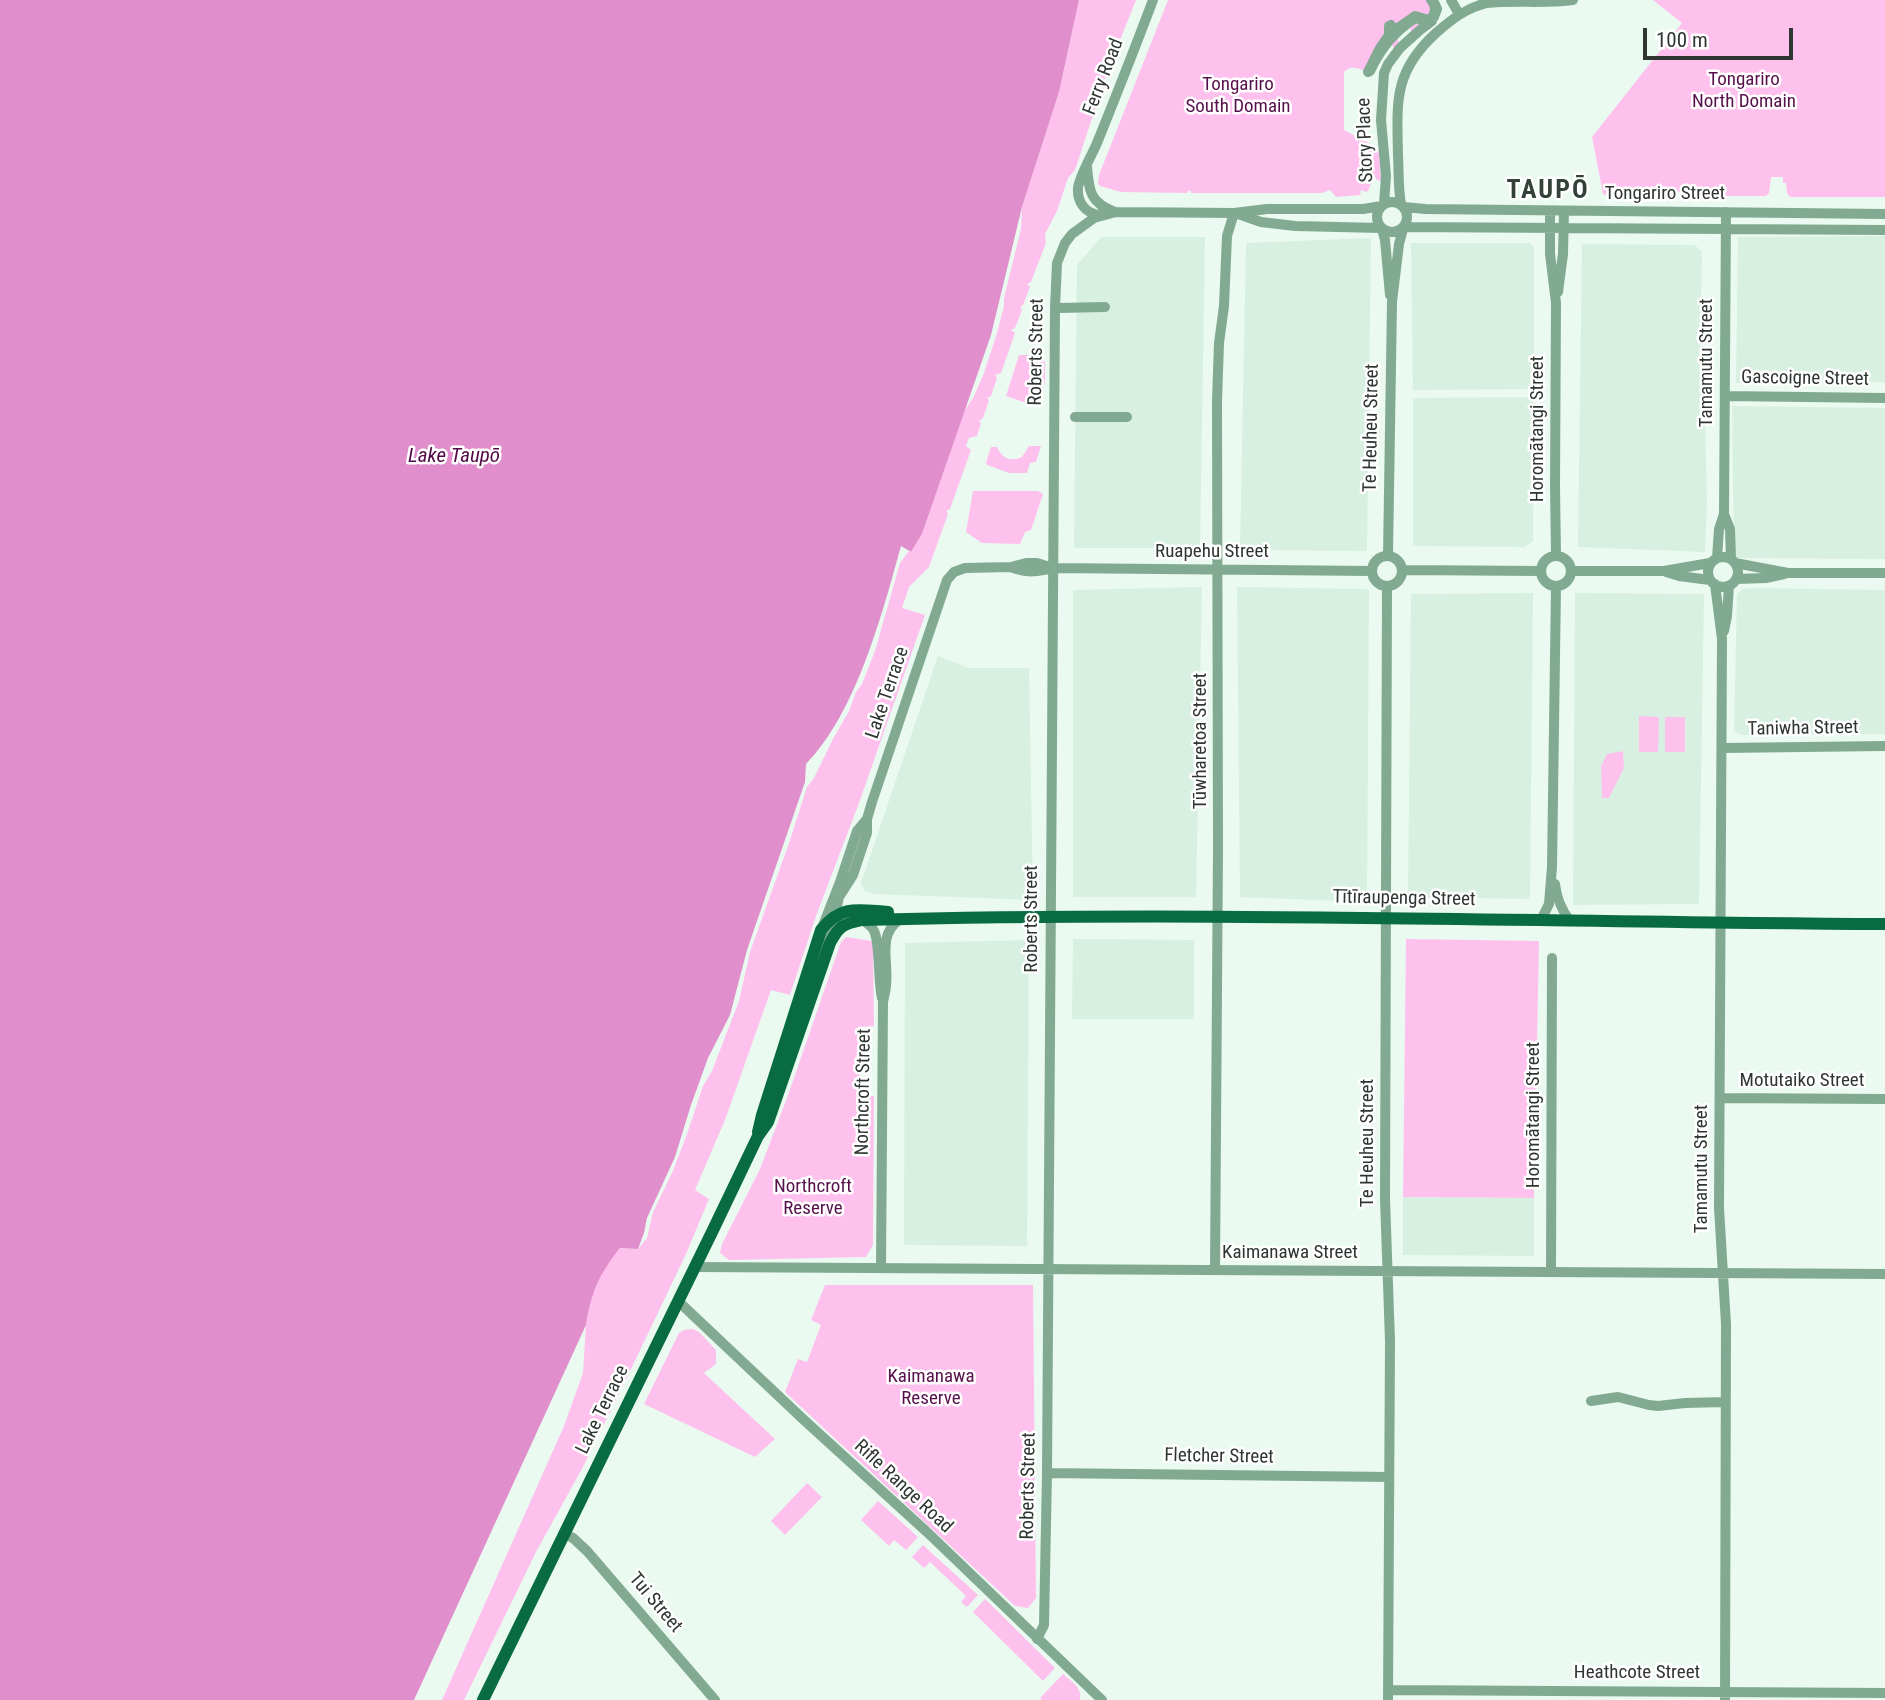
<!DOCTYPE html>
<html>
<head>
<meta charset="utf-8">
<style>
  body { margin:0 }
  #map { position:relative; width:1885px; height:1700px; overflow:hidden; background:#eafaf0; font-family:"Roboto Condensed",sans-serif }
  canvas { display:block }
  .scale { position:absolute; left:1643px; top:28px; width:150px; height:32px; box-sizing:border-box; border:4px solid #2f3531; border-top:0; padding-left:9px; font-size:21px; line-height:24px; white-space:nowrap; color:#2f3531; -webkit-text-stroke:5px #fff; paint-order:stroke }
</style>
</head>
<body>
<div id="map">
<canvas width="1885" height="1700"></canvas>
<div class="scale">100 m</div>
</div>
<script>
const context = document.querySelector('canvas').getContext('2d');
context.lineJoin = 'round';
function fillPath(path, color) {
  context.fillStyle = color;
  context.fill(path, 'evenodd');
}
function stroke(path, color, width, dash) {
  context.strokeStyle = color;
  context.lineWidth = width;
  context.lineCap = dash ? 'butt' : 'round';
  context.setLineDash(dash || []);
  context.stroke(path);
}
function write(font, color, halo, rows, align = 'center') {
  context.font = font + ' "Roboto Condensed",sans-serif';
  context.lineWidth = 5;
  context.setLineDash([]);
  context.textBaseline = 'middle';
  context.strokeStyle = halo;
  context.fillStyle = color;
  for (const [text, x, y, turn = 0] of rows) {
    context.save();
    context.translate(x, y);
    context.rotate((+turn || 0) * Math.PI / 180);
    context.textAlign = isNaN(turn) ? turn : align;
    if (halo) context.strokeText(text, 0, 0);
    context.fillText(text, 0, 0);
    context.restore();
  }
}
fillPath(new Path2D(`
  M1885,236V382L1736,383L1738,237Z
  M1101,237H1205L1200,548H1074L1077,265Z
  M1371,238L1367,551L1240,550L1246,243Z
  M1411,243H1530L1534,247V389L1413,390Z
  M1582,244L1695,245L1702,252L1700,349L1701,385L1705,415L1707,503L1705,552L1578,547Z
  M1534,397L1533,541L1524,547L1413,546V398Z
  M1732,406L1885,408V559L1734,558Z
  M1202,587L1196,897H1073V590Z
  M1237,587L1366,589L1369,591L1367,902L1240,897Z
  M1751,588L1885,590V734L1741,735L1734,731L1737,594L1743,589Z
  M1533,593L1530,899L1408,897L1411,594Z
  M1575,593L1704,594L1699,904L1573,905Z
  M938,656L969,668H1029L1033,900L875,894L865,891L861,883Z
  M1073,939L1194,940V1019H1072Z
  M1029,940L1027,1246L904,1245L905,943Z
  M1403,1197L1534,1198V1256L1403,1255Z`), '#d8f0e1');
fillPath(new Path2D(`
  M1079,0H1136L1107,73L1075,170L1068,178L1057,211L1045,234L1046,243L1031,282L1027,284L1030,287L1023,305L1020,307L1022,310L1015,328L1011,330L1015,333L1001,373L995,375L997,378L991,396L987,398L989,400L983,418L979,421L981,423L977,436L969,438L966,446L971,450L950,509L946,511L948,514L929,567L909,587L902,608L925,615L859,803L816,916L790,995L771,990L725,1120L695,1190L709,1199L686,1254L633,1365L584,1465L536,1552L464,1700H442L564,1426L583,1373L586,1325L590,1298L606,1265L620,1248L638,1249L647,1238L653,1212L672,1173L687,1134L703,1086L712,1071L739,1001L750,952L789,843L807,787L814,778L833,739L849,711L856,692L862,684L875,651L900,563L908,552H911L922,534L964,412L974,396L984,373L997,333L1004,306V298L1021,229L1022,207L1059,92Z
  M1168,0H1433L1437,11L1411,33L1409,22L1396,32L1399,43L1394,50L1390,39L1369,73C1360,69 1352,64 1344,72V130L1376,147C1383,158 1377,170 1383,181L1377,180L1374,176L1368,191L1366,192L1362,190L1360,192L1361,195L1336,197L1330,190L1322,193H1191V191H1188L1187,193L1121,192L1100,186L1098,183L1099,175Z
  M1653,0H1885V197H1790L1787,193L1786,183H1783V177H1771L1769,193L1766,196H1683L1681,192H1677L1675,196H1631L1630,191H1623L1622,196H1619L1617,192H1613L1611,196L1603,194L1592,137L1682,23Z
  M1019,355H1041V360L1045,362V381L1041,396L1035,397L1032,405L1006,396Z
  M1029,446H1041L1036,462L1030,463L1027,473H1009L987,465L986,463L991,447H997C1002,459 1011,462 1022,457Z
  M973,491H1038L1043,494L1031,530L1025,532L1020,544L982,543L966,532Z
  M1639,716L1659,717L1658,752H1639Z
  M1665,717H1685V752H1665Z
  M1623,751L1624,768L1609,798H1602L1601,766L1607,754Z
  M846,937L872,941L873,947L874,1026L860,1027V1096H874L873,1245L866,1257L729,1260L720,1253L722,1244L760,1169L787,1098L841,942Z
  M1406,939L1539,941L1534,1198L1403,1197Z
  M825,1285H1033L1036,1598L1028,1608L1015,1606L785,1392L798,1359L807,1362L821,1325L811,1320Z
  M693,1329L699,1332L716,1350V1364L704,1373L775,1439L755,1457L644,1404L679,1333L684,1330Z
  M807,1483L822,1497L785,1535L771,1521Z
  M878,1501L918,1537L906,1550L894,1540L889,1546L861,1520Z
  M923,1545L978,1595L967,1607L961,1602L966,1596L930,1562L924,1568L912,1557Z
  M985,1599L1055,1668L1043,1681L973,1612Z
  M1063,1674C1071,1681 1083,1688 1080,1700H1042L1040,1698Z`), '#fec1ee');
fillPath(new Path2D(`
  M0,0H1079L1059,92L1022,207L991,335L922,534L911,552L901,546C882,615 856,713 806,764L805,782L747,950L730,1015L708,1058L691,1105L675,1157L647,1218L644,1233L638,1249L620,1248C599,1274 591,1293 586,1325L414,1700H0Z`), '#e08fcc');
stroke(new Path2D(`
  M1431,0C1437,6 1436,15 1429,20L1415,16L1395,30L1391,25L1389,26V35L1380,48L1368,72L1370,71C1381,48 1394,32 1415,18L1429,22L1434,17L1437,9L1433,0
  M1451,0L1459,14
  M1087,167C1089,191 1090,203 1115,212
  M1377 217a15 15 0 1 1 30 0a15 15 0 1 1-30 0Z
  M1384,204L1386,176L1381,120L1384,73L1388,64L1400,48L1420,30L1432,21
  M1401,204C1398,188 1399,172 1398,156C1397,102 1393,72 1436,33C1452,19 1466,8 1487,3C1515,0 1545,4 1573,0
  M1404,207L1425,209L1885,214
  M1550,211V254L1556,303L1555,486L1556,556
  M1238,214L1261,222L1295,226L1381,228
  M1099,215C1085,213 1077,202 1078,188C1079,177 1092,155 1097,143C1116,96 1135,48 1153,0
  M1404,227L1885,230
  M1382,229L1385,240L1390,295
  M1558,292L1563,254L1564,211
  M1058,308L1105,307
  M1725,396L1885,398
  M1075,417H1127
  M1724,514L1730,529L1731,559
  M1388,555L1392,302L1399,244L1403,229
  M1372 571a15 15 0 1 1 30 0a15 15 0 1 1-30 0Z
  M1541 571a15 15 0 1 1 30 0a15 15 0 1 1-30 0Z
  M1708 572a15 15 0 1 1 30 0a15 15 0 1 1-30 0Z
  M1717,558L1719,529L1724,514L1726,212
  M1735,563L1788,573H1885
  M1013,568C1028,573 1038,572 1053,568L1372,571
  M1403,570L1540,571
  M1572,571H1664L1710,563
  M1666,572L1679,576L1710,580
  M1736,579L1766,578L1784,574
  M1715,584L1722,639L1719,1208L1726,1324L1725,1700
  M1387,586L1385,1199L1390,1341L1388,1700
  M1724,631L1727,616L1729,586
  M1722,748L1885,746
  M1555,884C1557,899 1561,909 1570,921
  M862,920C867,923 872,926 874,931C880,942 878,982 882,998
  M1541,920L1549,904L1552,867L1556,586
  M822,928L840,882L857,831L867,819
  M821,952L828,930L834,921L839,897L853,875L867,833V819L872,802L947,580L954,572L965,568L1011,567L1026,563H1037L1053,568
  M1720,1098L1885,1099
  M696,1267L1885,1274
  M881,1267L883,1002C884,996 886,990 886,985C889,963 877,935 899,920
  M1215,1270L1218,848L1217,401L1219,343L1224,306L1227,236L1234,213
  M1551,1272L1552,958
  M678,1301L804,1420L927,1532L1102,1700
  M1591,1401L1618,1397L1649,1405L1658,1406L1685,1403L1725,1402
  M1047,1473L1389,1477
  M565,1534L573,1538L587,1551L715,1700
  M1037,1639L1044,1625L1047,1473L1055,308L1057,263L1065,243L1072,234L1094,218L1116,212L1234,213L1267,209H1363L1382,206
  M1388,1690L1885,1693`), '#82aa92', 10);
stroke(new Path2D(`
  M758,1132L762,1115L821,930C841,904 859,910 888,912
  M483,1700L713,1230L758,1136L768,1122L830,943C839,926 843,924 862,920C1203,911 1544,922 1885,924`), '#096b42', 12);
write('19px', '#2f3531', '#fff', [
  ["Ferry Road",1104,77,-69],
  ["Story Place",1366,140,-92],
  ["Tongariro Street",1665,194],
  ["Roberts Street",1037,352,-89],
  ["Tamamutu Street",1707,363,-90],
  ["Gascoigne Street",1805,379,1],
  ["Te Heuheu Street",1372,428,-89],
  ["Horomātangi Street",1538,429,-90],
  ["Ruapehu Street",1212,552],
  ["Lake Terrace",888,693,-71],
  ["Taniwha Street",1803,729,-1],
  ["Tūwharetoa Street",1201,741,-90],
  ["Tītīraupenga Street",1404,899,1],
  ["Roberts Street",1032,919,-90],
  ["Motutaiko Street",1802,1081],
  ["Northcroft Street",864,1092,-89],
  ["Horomātangi Street",1534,1115,-90],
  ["Te Heuheu Street",1368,1143,-90],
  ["Tamamutu Street",1702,1169,-90],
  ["Kaimanawa Street",1290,1253],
  ["Lake Terrace",603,1410,-64],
  ["Fletcher Street",1219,1457,1],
  ["Roberts Street",1029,1486,-89],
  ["Rifle Range Road",903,1487,43],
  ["Tui Street",655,1603,50],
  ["Heathcote Street",1637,1673]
]);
write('19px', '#57104b', '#fff', [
  ["Tongariro",1744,80],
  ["North Domain",1744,102],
  ["Tongariro",1238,85],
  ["South Domain",1238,107],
  ["Northcroft",813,1187],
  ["Reserve",813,1209],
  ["Kaimanawa",931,1377],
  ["Reserve",931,1399]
]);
write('italic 21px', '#520846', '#fff', [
  ["Lake Taupō",454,457]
]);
context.letterSpacing = '2px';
write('bold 26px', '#344139', '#fff', [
  ["TAUPŌ",1548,191]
]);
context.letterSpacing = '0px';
</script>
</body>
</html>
